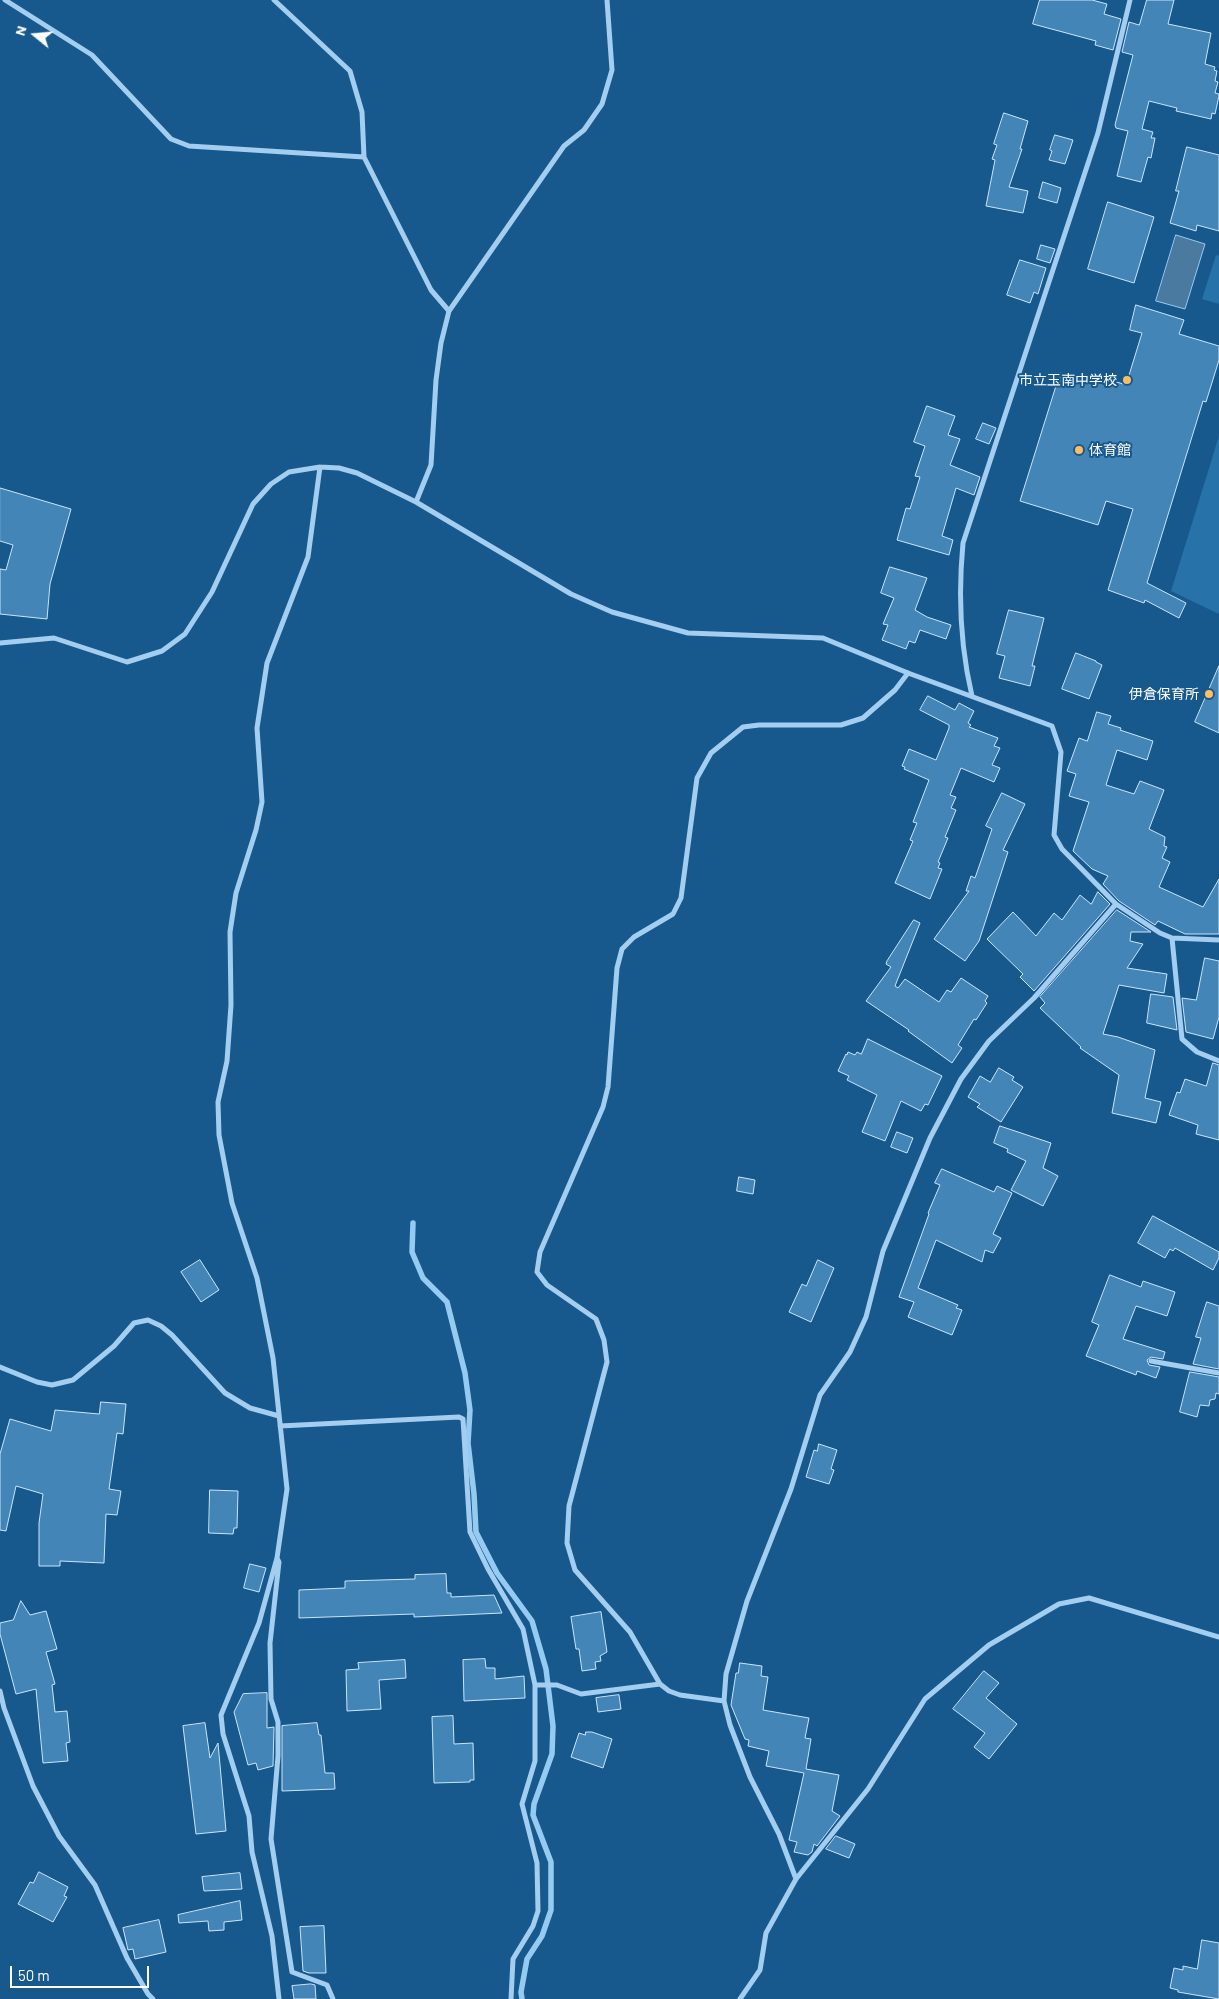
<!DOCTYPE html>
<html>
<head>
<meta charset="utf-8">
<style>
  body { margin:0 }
  #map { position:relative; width:1219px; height:1999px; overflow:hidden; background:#18598d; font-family:Barlow,sans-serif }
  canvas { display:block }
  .north { position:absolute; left:10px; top:10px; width:50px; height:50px; -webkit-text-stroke:4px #18598d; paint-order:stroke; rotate:287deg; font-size:14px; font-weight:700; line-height:20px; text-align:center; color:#fff }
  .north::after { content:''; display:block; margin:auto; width:18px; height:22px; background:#fff; clip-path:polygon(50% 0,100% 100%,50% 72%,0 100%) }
  .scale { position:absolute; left:10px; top:1966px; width:139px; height:22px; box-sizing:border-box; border:2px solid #fff; border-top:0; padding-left:6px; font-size:15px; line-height:18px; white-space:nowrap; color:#fff; -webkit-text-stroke:4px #18598d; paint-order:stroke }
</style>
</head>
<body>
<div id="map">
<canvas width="1219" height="1999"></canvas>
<div class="north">N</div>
<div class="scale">50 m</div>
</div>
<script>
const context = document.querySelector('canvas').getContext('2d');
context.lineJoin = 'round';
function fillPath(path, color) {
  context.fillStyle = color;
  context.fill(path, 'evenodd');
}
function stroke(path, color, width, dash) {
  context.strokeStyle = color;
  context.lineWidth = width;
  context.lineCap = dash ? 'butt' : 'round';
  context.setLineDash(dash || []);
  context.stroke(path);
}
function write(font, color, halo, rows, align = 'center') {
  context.font = font + ' Barlow,"Noto Sans JP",sans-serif';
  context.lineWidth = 4;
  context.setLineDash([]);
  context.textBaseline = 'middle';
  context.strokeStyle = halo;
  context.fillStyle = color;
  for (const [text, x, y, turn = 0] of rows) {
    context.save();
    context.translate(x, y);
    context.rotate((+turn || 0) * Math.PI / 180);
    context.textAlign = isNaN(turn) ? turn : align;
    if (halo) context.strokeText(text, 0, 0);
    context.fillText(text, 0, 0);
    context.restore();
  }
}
fillPath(new Path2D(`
  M1216,255L1219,256V304L1202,299Z
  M1219,436V614L1171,591Z`), '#2772a9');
const water = new Path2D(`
  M1176,235L1205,244L1185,309L1156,301Z`);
fillPath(water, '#4b7aa0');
stroke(water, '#95cbf1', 1);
stroke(new Path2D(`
  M413,1223L412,1252L423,1278L447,1302L465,1373L470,1410L468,1443L474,1494L476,1532L497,1573L532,1621L546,1669L553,1726L552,1754L534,1804L533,1815L551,1862V1910L542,1936L527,1959L521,1992L522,1999`), '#95cbf1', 5.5);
const building = new Path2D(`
  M1040,0H1092L1107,4L1104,14L1121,19L1113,50L1095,45L1096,41L1033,24Z
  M1147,0H1174L1168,24L1211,33L1205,64L1215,67L1214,70L1217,71L1215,81L1218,82L1215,93L1219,94V96L1215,114L1212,113L1211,119L1176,111L1177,108L1149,101L1142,129L1153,132L1151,138H1155L1151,158L1148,157L1141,182L1117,176L1128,131L1116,128L1115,125L1133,55L1122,52L1129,22L1139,25Z
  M1004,113L1028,121L1020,149H1022L1009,187L1028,191L1023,213L986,206L995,160L992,159L997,145L994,144Z
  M1055,135L1073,140L1065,164L1049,160L1052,151L1050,150Z
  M1187,147L1219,155V231L1197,225L1196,231L1170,223L1179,191H1176Z
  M1043,182L1061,188L1057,203L1039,198Z
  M1108,202L1154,217L1134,283L1088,269Z
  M1041,245L1055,249L1050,263L1037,259Z
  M1020,260L1046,268L1038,294L1034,292L1030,303L1007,295Z
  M1136,305L1184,320L1179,334L1219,346V360L1206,402L1203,401L1147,583L1186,603L1179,618L1145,600L1144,603L1108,590L1133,509L1106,501L1098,525L1020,501L1060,373L1090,382L1093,374L1126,385L1142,333L1130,330Z
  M927,406L955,416L948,435L960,439L950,465L980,477L974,495L956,488L942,536L953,540L949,555L897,540L906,508L910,509L920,477L915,476L925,446L914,442Z
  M983,423L996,428L989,444L976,439Z
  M0,488L71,509L50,584L47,619L0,614V569L6,570L13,545L0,541Z
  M890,567L927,578L915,610L927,617L951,625L946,639L920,630L915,643L909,641L906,649L882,640L888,625L883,624L894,598L881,593Z
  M1009,610L1044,618L1032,666H1035L1030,686L999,678L1005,656L997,654Z
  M1076,653L1096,661V662L1102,665L1089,699L1062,689Z
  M1219,666V733L1195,722Z
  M928,696L955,710L959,703L974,711L968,723L971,725L969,727L998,738L994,746L1000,748L992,765L1000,768L994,782L961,768L950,795L956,797L951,808L956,810L945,837L948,838L938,862L940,863L938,868L942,869L930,899L895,883L913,841L910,840L917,823L913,822L929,780L904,769L905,767L902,766L909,749L936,760L949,728V725L920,710Z
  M1097,712L1111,716L1108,724L1121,728L1120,730L1153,741L1147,760L1117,750L1106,785L1134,794L1140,781L1164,790L1149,829L1165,837L1164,846L1167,847L1162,858L1170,862L1159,887L1203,907L1219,879V934H1185L1158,921L1155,925L1119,901L1103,884L1108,876L1092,869L1073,851L1089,802L1069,796L1076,774L1067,771L1079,738L1087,741Z
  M1002,793L1025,804L1003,850L1008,852L979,941L965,961L934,939L969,891H966L971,876L975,878L992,829L986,826Z
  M1098,892L1110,904L1034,991L1020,977L1023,974L987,939L1013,912L1036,936L1054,913L1062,920L1080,895L1091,904Z
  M1117,910L1151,932H1131L1130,941L1143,944L1127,968L1167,974L1164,993L1119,985L1103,1034L1118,1037L1155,1050L1145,1098L1161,1102L1156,1123L1112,1113L1119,1075L1080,1048L1081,1047L1040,1008L1045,1003L1040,997Z
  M914,920L920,923L895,986L898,988L905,979L939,1002L947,990L951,992L961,978L988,996L985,1001L987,1003L976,1020L974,1019L958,1045L962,1048L952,1063L908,1031L909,1030L866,1001L891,967L886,964L887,961Z
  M1205,958L1219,961V1017L1213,1039L1186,1032L1182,998L1196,1000Z
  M1151,994L1173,997L1177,1030L1147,1023Z
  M868,1039L942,1076L928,1105L925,1104L921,1111L901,1101L885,1141L862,1132L877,1095L847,1080L849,1076L838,1071L846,1054L847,1055L848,1052L855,1055L857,1052L861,1054Z
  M1213,1063L1219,1065V1140L1196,1134L1198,1125L1169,1115L1177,1092L1180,1093L1185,1079L1206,1086Z
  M999,1068L1014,1077L1012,1080L1023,1087L1001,1122L977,1107L980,1104L968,1097L980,1076L990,1082Z
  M1000,1126L1051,1143L1043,1168L1058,1176L1043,1206L1011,1190L1026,1161L1007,1152L1008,1149L994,1143Z
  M897,1132L913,1138L907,1153L891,1147Z
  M942,1169L994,1192L997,1186L1012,1193L993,1234L1001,1238L993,1253L985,1250L982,1262L936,1240L918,1288L958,1305L956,1308L962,1310L952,1335L908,1317L914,1302L899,1297L929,1214L928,1213L940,1185L935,1183Z
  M739,1177L755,1180L753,1194L737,1191Z
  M1153,1216L1219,1252V1258L1213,1270L1175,1248L1173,1251L1170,1249L1165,1258L1138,1243Z
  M200,1260L219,1290L201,1302L181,1272Z
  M818,1260L834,1268L811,1322L789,1312L802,1284L806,1286Z
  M1110,1275L1141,1287L1143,1281L1175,1292L1167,1316L1136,1306L1123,1339L1165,1352L1163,1359L1151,1357L1147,1360L1149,1365L1160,1367L1156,1378L1137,1371L1136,1375L1086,1356L1099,1325L1092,1322Z
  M1207,1302L1219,1306V1369L1193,1364L1201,1338L1196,1337Z
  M1190,1372L1219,1377V1394L1216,1393L1215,1399L1210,1400L1209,1406L1200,1405L1197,1417L1180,1412Z
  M101,1402L126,1404L123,1434L117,1433L109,1489L121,1491L117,1515L106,1514L104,1563L60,1561V1566H39V1523L43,1494L16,1486L6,1531L0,1530V1454L10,1419L51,1431L55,1410L99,1414Z
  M819,1444L837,1450L831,1469L834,1470L829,1484L806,1477L814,1450L817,1451Z
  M210,1490L238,1491L237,1528H234L233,1534L209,1533Z
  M250,1564L266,1568L259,1592L244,1588Z
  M446,1574L447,1593H451V1597L494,1595L502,1613L414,1617V1614L299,1618V1590L345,1588V1581L415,1579V1575Z
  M21,1601L30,1615L46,1611L57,1649L46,1652L55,1684L52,1685L55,1712L67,1711L70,1742L66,1743L68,1761L43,1763L36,1689L16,1694L0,1634V1623L13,1620Z
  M601,1612L607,1652L600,1656L601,1661L595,1662L596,1669L582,1671L579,1649H576L571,1617Z
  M485,1659L486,1668H495V1679L524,1676L525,1698L464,1701L463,1660Z
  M405,1660L406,1678L379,1680L381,1709L347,1711L346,1670L359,1669L358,1663Z
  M740,1663L762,1666L761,1676L768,1677L763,1710L809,1718L805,1738L811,1739L806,1769L839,1775L832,1811L840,1816L817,1846L814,1844L812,1852L808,1855L794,1852L797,1842L789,1840L804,1773L766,1766L769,1751L748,1746L749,1740L745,1739L731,1705L736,1673H738Z
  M984,1671L999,1683L986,1698L1017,1724L989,1759L974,1747L985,1733L953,1709Z
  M267,1693V1728L274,1727L273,1766L258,1770L256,1763L248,1765L234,1712L243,1694Z
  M619,1695L621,1709L598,1712L596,1698Z
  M453,1716L454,1744L473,1743L474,1780H470V1782L434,1783L432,1717Z
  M205,1723L210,1758L218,1743L226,1831L196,1834L183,1726Z
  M317,1723L319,1735H321L325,1773H334L335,1789L282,1791V1726Z
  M586,1732H592L612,1739L603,1768L571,1757L579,1733L585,1735Z
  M836,1836L855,1844L849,1858L826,1849Z
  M39,1872L68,1887L64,1896L67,1897L53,1922L18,1904L30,1882L33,1883Z
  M240,1873L242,1889L204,1891L202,1877Z
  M240,1901L242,1920L224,1922V1930L209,1931L208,1921L179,1923L178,1915Z
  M159,1920L166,1952L135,1959L133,1949L128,1950L123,1928Z
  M324,1926L326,1973H309L303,1971L300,1927Z
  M1202,1940L1219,1943V1999L1178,1992V1990L1170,1988L1174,1968L1183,1970V1966L1197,1969Z
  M311,1984L315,1985L316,1999H294L292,1986Z`);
fillPath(building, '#4485b7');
stroke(building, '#c9e5fb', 1);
stroke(new Path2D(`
  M5,0L92,55L171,139L189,146L364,157L431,290L449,311
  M274,0L350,71L362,112L364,157
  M416,502L431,465L436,380L441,343L449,311L564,146L584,130L602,104L612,70L607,0
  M0,643L54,638L127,662L162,651L185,634L212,592L253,504L271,484L289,472L320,467L339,468L357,473L416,502L571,594L612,612L688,633L823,638L908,673L1052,726L1061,752L1054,835L1062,849L1116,904L1034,998L989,1041L961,1079L930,1138L883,1251L866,1317L850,1352L820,1395L791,1489L747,1601L726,1674L724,1701L730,1725L750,1777L779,1834L796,1879
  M972,696C960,645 958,595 963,543L1098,133L1130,0
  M1116,904L1160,933L1172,938L1219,940
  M1172,938L1182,1039L1197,1052L1219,1061
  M1151,1361L1219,1373
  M0,1367L37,1382L52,1385L73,1380L114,1346L134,1323L148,1320L161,1326L172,1335L225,1393L250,1408L279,1416
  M280,1426L459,1417L463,1419L470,1532L488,1569L523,1629L535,1685V1761L522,1804L537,1863L538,1911L533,1926L513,1959L511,1999
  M277,1558L279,1562L270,1643L271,1699L278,1722V1756L271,1839L292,1972L327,1985L333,1999
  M535,1685H557L581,1694L660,1684
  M0,1691L4,1708L33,1786L59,1836L95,1885L127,1958L148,1994L153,1999
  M724,1701L680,1695L669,1691L660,1684L630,1632L575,1570L567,1543L569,1506L607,1362L604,1340L596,1319L547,1285L537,1272L540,1252L603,1107L608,1087L617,968L622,949L634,937L673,914L681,898L697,778L711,753L743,727L759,725H841L863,718L895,690L908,673
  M279,1999L272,1936L252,1852L249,1816L223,1734L221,1715L259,1623L277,1558L287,1489L273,1358L257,1278L232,1203L219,1135L218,1102L227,1061L231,1005L230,932L236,893L256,830L262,802L257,728L267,663L308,557L320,467
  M740,1999L760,1970L766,1933L796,1879L868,1789L925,1699L989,1645L1059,1604L1089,1598L1219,1637`), '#a3ceef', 5);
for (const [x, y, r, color] of [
  [1127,380,5,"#ffbe60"],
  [1079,450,5,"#ffbe60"],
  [1209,694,5,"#ffbe60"]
]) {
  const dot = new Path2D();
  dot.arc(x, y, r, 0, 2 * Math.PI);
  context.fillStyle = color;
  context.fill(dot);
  stroke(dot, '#18598d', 2);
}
write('14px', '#fff', '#18598d', [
  ["市立玉南中学校",1117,380],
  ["体育館",1089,450,"left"],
  ["伊倉保育所",1199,694]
], 'right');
</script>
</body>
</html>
